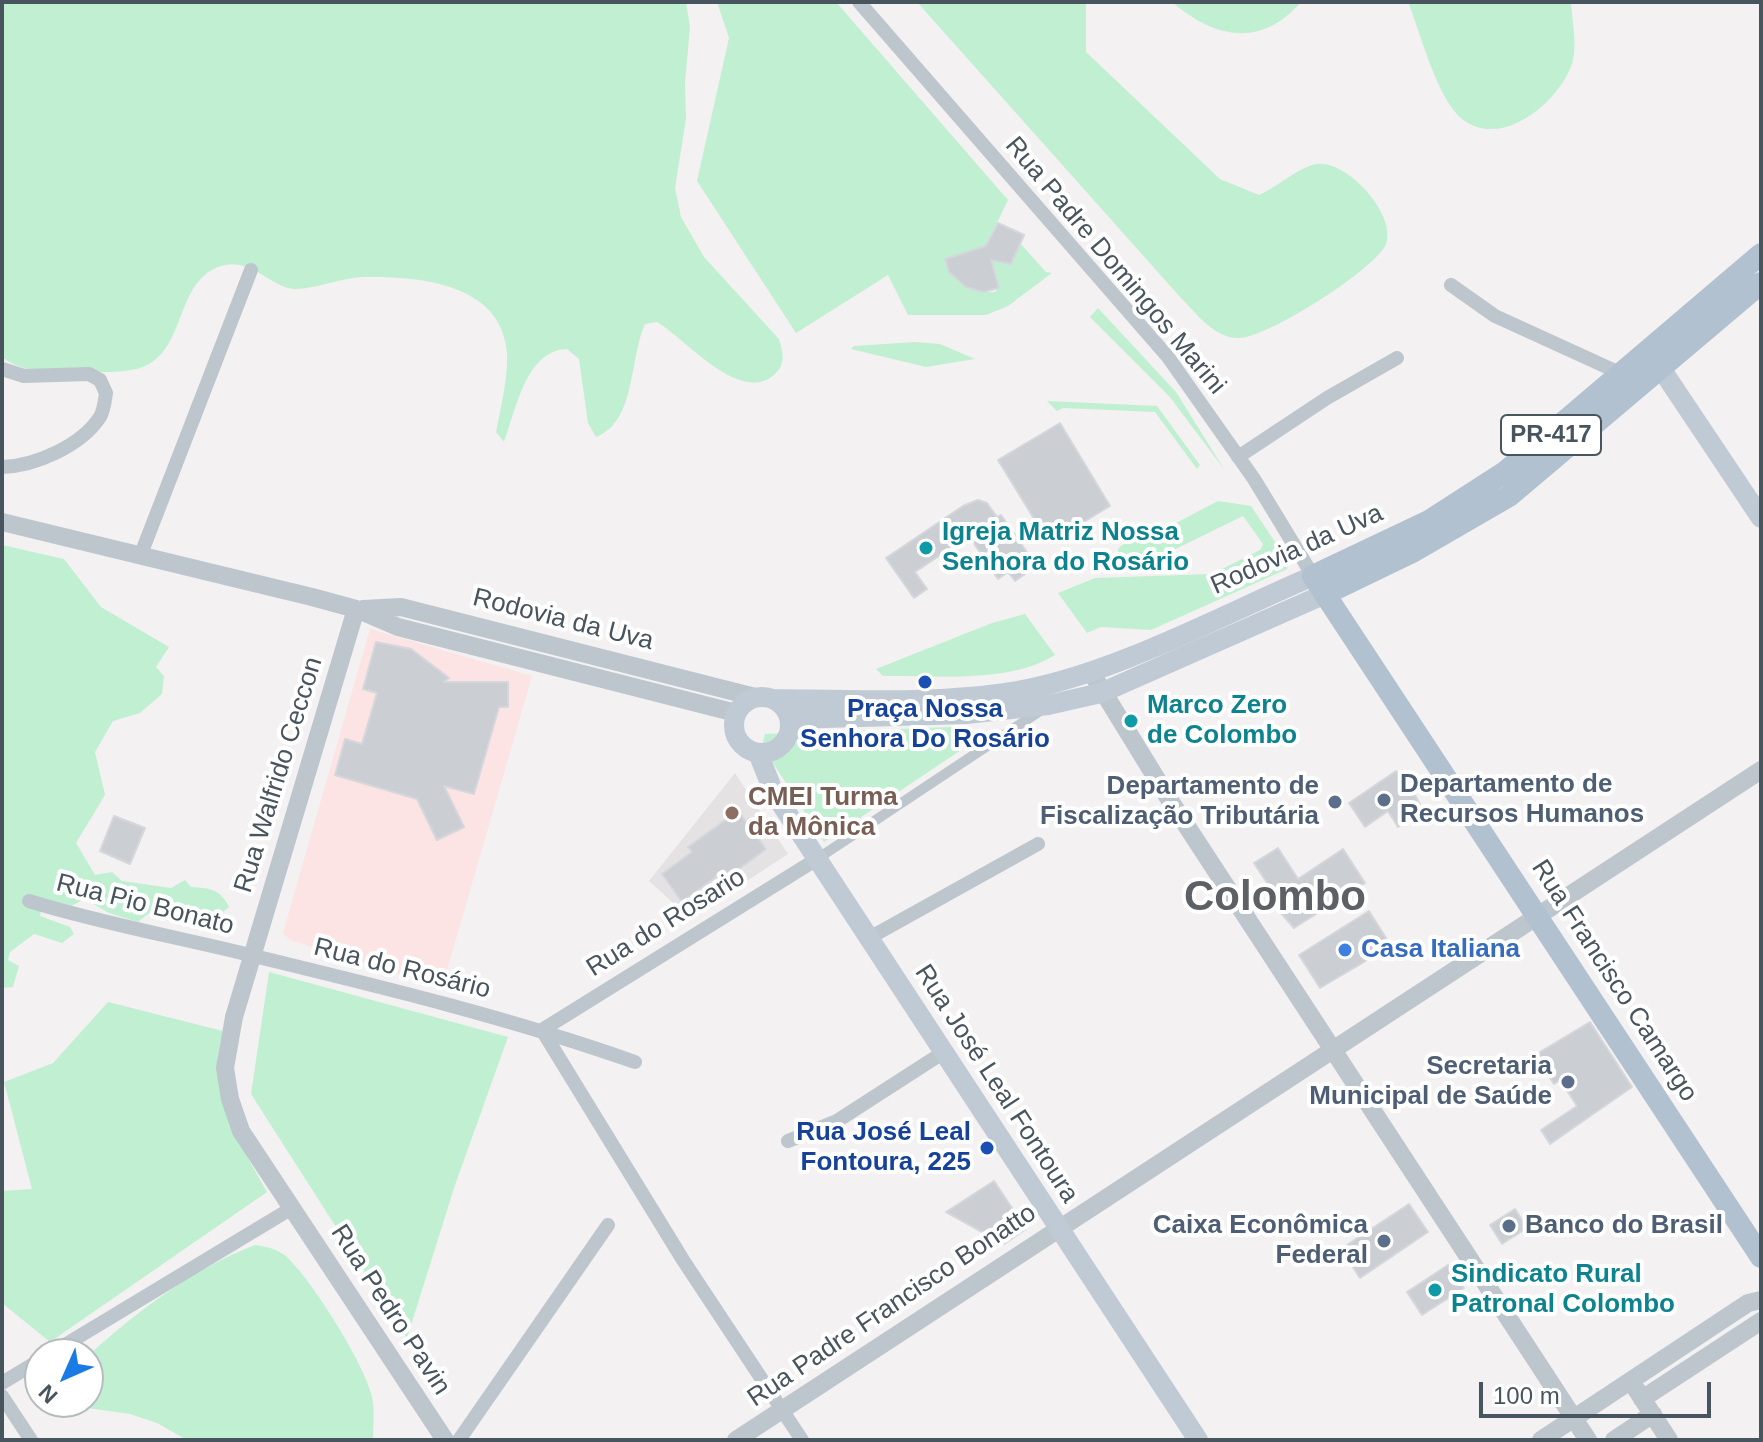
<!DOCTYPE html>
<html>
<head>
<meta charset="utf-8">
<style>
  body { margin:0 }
  #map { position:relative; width:1763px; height:1442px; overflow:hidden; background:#f3f1f1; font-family:Helvetica,sans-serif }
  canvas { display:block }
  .frame { position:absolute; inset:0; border:4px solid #49555e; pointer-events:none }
  .north { position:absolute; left:24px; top:1338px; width:80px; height:80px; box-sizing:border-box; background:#fff; border:2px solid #b6bbbf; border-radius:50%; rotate:225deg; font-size:22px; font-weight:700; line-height:32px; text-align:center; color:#49555e }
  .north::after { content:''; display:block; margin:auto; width:28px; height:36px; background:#1a7be4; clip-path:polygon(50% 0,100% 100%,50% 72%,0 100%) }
  .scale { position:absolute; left:1479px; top:1382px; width:232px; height:36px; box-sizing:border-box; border:4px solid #49555e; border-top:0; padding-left:10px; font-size:24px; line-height:28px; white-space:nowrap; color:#49555e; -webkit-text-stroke:6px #fff; paint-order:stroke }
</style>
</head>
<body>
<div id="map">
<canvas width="1763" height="1442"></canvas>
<div class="frame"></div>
<div class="north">N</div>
<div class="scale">100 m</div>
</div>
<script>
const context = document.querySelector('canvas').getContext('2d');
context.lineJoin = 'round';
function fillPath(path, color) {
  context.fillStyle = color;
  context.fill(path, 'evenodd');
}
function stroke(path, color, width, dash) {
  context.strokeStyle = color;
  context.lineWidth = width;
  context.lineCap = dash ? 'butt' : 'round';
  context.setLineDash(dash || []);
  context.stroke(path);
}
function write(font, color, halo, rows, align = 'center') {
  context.font = font + ' Helvetica,sans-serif';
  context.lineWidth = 8;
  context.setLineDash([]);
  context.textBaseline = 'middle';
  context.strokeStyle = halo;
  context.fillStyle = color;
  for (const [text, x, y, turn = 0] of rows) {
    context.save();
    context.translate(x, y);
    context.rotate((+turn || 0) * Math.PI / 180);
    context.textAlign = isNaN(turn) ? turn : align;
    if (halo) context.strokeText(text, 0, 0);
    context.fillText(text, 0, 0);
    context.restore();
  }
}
fillPath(new Path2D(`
  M735,773L788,854L690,918L649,881Z`), '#e4e2e3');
fillPath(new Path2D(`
  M370,629L532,676L443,984L419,981L290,940L283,933Z`), '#fbe4e3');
fillPath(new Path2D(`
  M2,2H686L690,27L685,83L686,119L675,188L681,217L704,257L779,339C783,352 786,364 775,374C741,406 687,340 657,322L645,324C629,360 636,422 596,437L588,423L579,359L567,349C526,350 516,410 504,442L496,432C501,406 508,379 507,353C502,283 419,276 363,277C340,278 319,288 297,289C272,290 250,254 218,267C177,283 185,344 149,364C131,375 98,371 77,372C48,373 26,374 2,357Z
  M717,2H836L1008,200L986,246L946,259C952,283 971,292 995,292L999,288L991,260L1020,243L1046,272L1052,273L1008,306L986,315H908L888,275L796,333L697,181L729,38Z
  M917,2H1086V52L1220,179L1259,195C1277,187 1294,171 1312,165C1343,154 1398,215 1386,244C1376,269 1267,338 1239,338C1215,339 1196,313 1181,298Z
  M1172,2H1301C1261,48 1215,39 1172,2Z
  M1408,2H1571C1572,22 1579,50 1570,69C1554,106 1500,149 1462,119C1436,97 1421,34 1408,2Z
  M1098,308L1176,392L1224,469L1169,396L1090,317Z
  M915,342L940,344L975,359L926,367L851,349L854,346Z
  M1047,401L1157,406L1200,465L1197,469L1155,412L1063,408L1057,411Z
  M1218,501L1251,506L1287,560V569L1151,630L1101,627L1087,633L1058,593L1095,578L1212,574L1260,550L1263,544L1243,516L1149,562L1119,557L1118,549L1122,545L1157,533Z
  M2,545L64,559L101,607L169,647L156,667L164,676L162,694L140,713L113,721L95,752L105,795L76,843L95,875L112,872L122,881L171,888L185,880L191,887C209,888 221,889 229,907L219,915L174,918L158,906L138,922L109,913L85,899L67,908L41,910L40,916L70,927L74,934L62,943L34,934L10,952L8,960L19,966L13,987L2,988Z
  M1025,614L1055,655C1008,684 937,675 883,676L876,669L992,623Z
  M952,727L966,736L961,750L824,842L762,746L765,734Z
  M269,972L508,1037L455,1185L407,1338L251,1094Z
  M108,1002L223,1031C205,1094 238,1138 267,1192L50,1342L2,1303V1191L32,1189L4,1082L53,1063Z
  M255,1245C268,1247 279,1249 289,1259C313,1283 365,1364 372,1397C375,1410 373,1426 373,1440H187L157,1423L130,1414L80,1407L79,1402H88V1356C137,1311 193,1269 255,1245Z`), '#c0f0d1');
const building = new Path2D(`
  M998,223L1024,235L1011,264L991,260L999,288L983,292L966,287L949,272L945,259L986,246Z
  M1060,423L1110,506L1049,543L998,460Z
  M978,500L987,503L997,517L1001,515L1031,558L1020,566L1025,574L1015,581L1008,572L998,579L969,536L915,572L927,589L914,598L886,558L963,506Z
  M376,642L411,649L449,678L444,682H508V707H499L474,794L444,786L464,827L437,840L417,799L335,775L345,739L362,744L377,693L363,689Z
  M1396,771L1409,784L1423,810L1398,827L1388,811L1365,827L1349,803Z
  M738,811L766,849L720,883L716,877L682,902L662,874L692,852L688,847Z
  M114,816L145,828L130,864L100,851Z
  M1278,848L1298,879L1343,849L1365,883L1294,928L1281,913L1275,895L1254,863Z
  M1369,911L1391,946L1320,988L1299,955Z
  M1590,1022L1632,1087L1550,1144L1541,1130L1577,1106L1560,1080L1554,1084L1535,1055Z
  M994,1181L1026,1229L1004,1244L946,1212Z
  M1409,1204L1428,1232L1360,1278L1341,1249Z
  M1515,1209L1527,1228L1502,1244L1490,1225Z
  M1448,1265L1464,1288L1422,1315L1407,1292Z`);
fillPath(building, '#cbced3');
stroke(building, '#d5d7dc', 2);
stroke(new Path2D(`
  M817,859L1040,711`), '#bdc6cd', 10);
stroke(new Path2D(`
  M859,2L1168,357L1254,479L1313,576
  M1451,285L1495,316L1622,374
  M2,369L24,376L89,374L100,380L106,393C105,400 104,410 100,417C81,446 35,466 2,467
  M1238,457L1327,398L1397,358
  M141,554L251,270
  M29,901C103,924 178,937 254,956C382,987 510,1018 635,1062
  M869,938L1038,844
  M542,1030L683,1260L802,1440
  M542,1030L817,859
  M788,1141L837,1121L944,1052
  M50,1354L292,1208
  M2,1383L40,1360
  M2,1396L31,1440
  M459,1440L608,1225`), '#bdc6cd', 14);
stroke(new Path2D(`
  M2,522L312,597L356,609L398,627L736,713
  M356,609L234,1017L225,1068L230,1099L241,1131L445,1440
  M363,609L401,607L755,697
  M1091,672L1169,799L1588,1440
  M1636,1389L1669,1440
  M1642,1399L1761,1321
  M736,1440L1761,770
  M1541,1440L1748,1303L1761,1300
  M1614,1440L1653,1414`), '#bdc6cd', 18);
stroke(new Path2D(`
  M1652,355L1761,518
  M734 725a28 28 0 1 1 56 0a28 28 0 1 1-56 0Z
  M773,699C853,700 938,704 1017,691C1112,675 1224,614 1313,576
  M790,719L966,714L1048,705L1101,693L1325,594
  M758,753L774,793L1198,1440`), '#bfcad4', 20);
stroke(new Path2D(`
  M1761,254L1505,472L1429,521L1313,576L1761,1257
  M1325,594L1414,551L1509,496L1761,283`), '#b1c1cf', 22);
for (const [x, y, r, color] of [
  [926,548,8,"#0f9aa8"],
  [925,682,8,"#1a4fb4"],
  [1131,721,8,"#0f9aa8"],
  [1384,800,8,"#5c6f8a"],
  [1335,802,8,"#5c6f8a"],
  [732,813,8,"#8d6e63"],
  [1345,950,8,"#3f7fe0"],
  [1568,1082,8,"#5c6f8a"],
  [987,1148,8,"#1a4fb4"],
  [1509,1226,8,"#5c6f8a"],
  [1384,1241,8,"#5c6f8a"],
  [1435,1290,8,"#0f9aa8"]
]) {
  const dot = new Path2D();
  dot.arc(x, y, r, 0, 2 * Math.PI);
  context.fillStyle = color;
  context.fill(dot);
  stroke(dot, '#fff', 3);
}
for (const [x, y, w] of [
  [1551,435,100]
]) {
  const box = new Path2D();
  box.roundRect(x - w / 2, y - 20, w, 40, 6);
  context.fillStyle = '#fff';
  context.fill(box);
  stroke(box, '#49555e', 2);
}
write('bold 24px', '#49555e', null, [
  ["PR-417",1551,435]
]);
write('26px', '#49555e', '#fff', [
  ["Rua Padre Domingos Marini",1115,266,50],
  ["Rodovia da Uva",1297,550,-24],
  ["Rodovia da Uva",563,620,14],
  ["Rua Walfrido Ceccon",279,775,-73],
  ["Rua Pio Bonato",145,905,14],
  ["Rua do Rosario",666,923,-32],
  ["Rua do Rosário",402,969,14],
  ["Rua Francisco Camargo",1614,981,57],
  ["Rua José Leal Fontoura",996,1084,57],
  ["Rua Padre Francisco Bonatto",892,1306,-34],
  ["Rua Pedro Pavin",390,1310,57]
]);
write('bold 26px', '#0d838f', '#fff', [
  ["Igreja Matriz Nossa",942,533],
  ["Senhora do Rosário",942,563],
  ["Marco Zero",1147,706],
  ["de Colombo",1147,736],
  ["Sindicato Rural",1451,1275],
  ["Patronal Colombo",1451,1305]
], 'left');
write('bold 26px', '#164399', '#fff', [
  ["Praça Nossa",925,710],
  ["Senhora Do Rosário",925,740],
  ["Rua José Leal",971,1133,"right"],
  ["Fontoura, 225",971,1163,"right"]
]);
write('bold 26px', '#4e5e75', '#fff', [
  ["Departamento de",1400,785,"left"],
  ["Recursos Humanos",1400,815,"left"],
  ["Departamento de",1319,787],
  ["Fiscalização Tributária",1319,817],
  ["Secretaria",1552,1067],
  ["Municipal de Saúde",1552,1097],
  ["Caixa Econômica",1368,1226],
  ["Federal",1368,1256],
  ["Banco do Brasil",1525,1226,"left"]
], 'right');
write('bold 26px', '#785e54', '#fff', [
  ["CMEI Turma",748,798],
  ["da Mônica",748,828]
], 'left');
write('bold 26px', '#366cbe', '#fff', [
  ["Casa Italiana",1361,950]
], 'left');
write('bold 42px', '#5d6166', '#fff', [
  ["Colombo",1275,898]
]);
</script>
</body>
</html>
